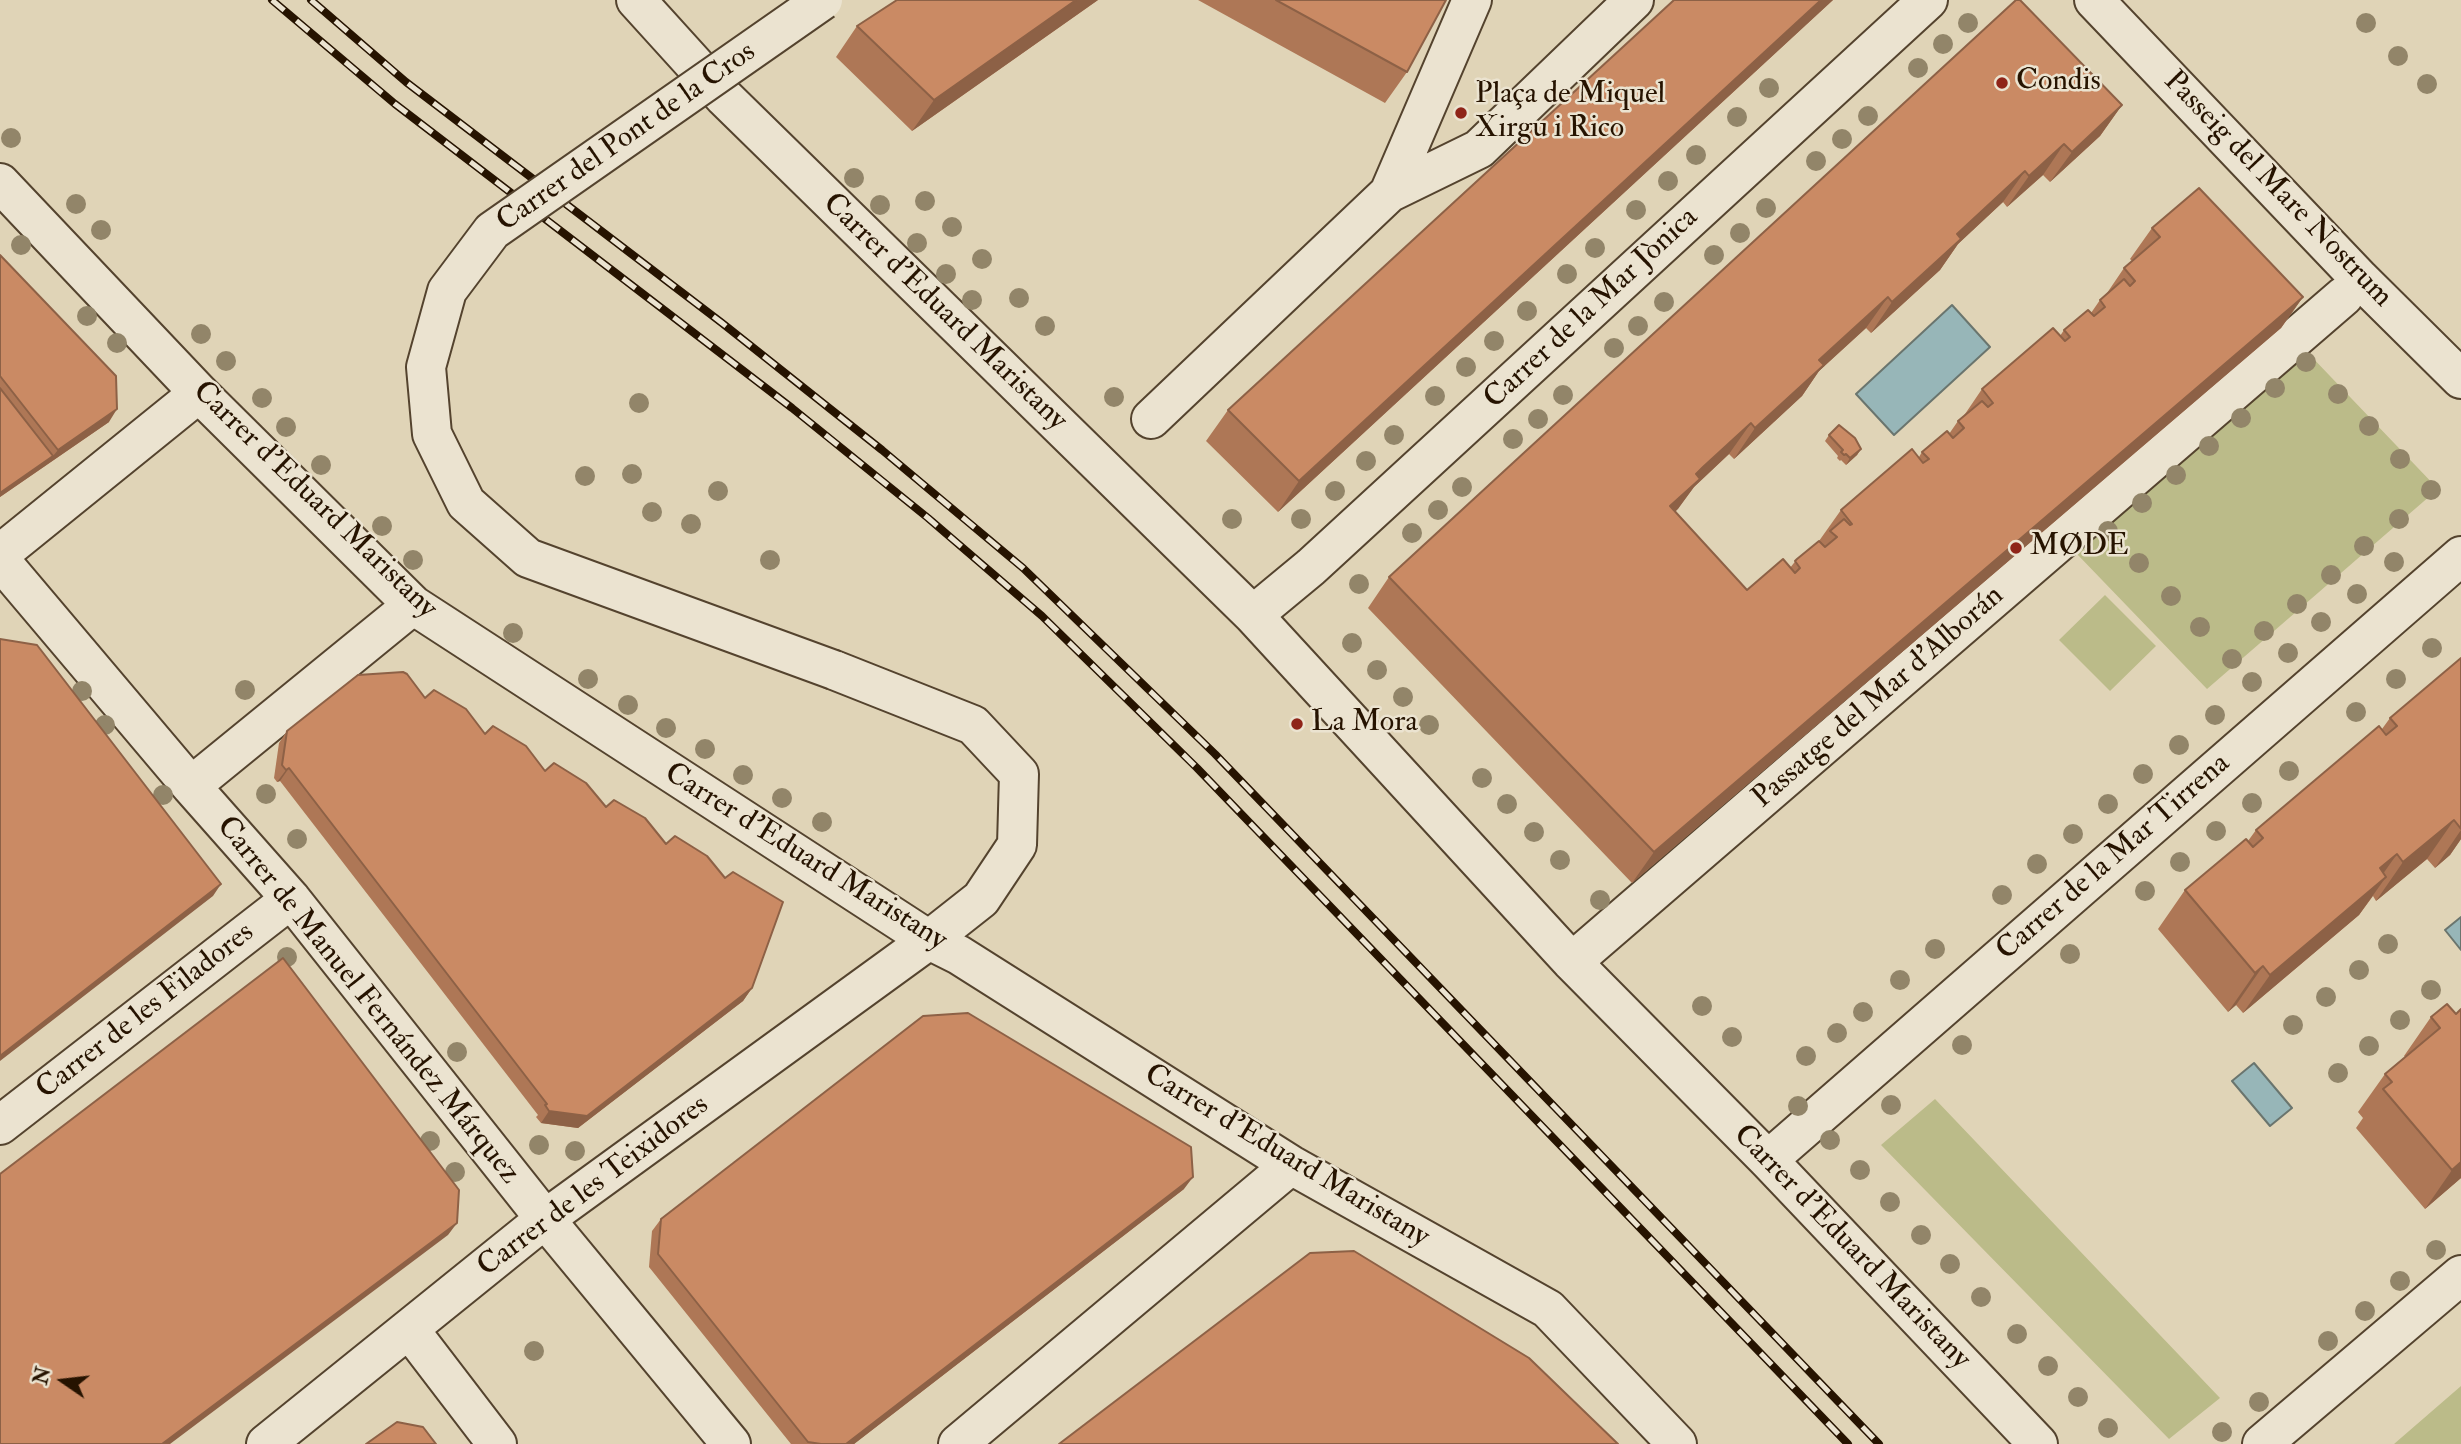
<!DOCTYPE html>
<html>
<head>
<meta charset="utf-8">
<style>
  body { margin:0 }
  #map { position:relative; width:2461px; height:1444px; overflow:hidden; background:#e0d4b7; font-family:"IM FELL Double Pica",serif }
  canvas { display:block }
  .north { position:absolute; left:28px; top:1346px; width:70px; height:70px; -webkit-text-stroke:5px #ebe3d0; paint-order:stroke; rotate:284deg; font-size:19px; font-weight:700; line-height:28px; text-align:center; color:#261300 }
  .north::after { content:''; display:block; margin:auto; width:24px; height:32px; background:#261300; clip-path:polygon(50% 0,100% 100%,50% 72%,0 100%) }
</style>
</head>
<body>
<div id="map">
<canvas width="2461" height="1444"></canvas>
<div class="north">N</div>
</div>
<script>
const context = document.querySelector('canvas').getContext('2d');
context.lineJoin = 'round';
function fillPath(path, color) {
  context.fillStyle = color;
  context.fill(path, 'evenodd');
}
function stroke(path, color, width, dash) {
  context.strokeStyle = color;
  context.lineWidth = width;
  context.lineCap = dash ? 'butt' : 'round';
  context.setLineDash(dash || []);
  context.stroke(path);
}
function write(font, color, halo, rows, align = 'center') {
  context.font = font + ' "IM FELL Double Pica",serif';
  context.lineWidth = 5;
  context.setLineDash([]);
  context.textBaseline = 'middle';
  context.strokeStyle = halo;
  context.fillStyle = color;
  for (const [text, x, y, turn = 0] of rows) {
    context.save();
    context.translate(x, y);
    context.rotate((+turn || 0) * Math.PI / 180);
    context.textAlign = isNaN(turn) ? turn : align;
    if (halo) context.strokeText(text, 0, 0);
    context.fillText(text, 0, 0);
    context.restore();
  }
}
fillPath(new Path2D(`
  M2308,353L2438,489L2207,689L2076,553Z
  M2105,595L2156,646L2110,691L2059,640Z
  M1935,1099L2220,1398L2169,1439L1881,1145Z
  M2461,1386V1444H2394Z`), '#bbbb89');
const water = new Path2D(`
  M1952,305L1990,347L1894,435L1856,394Z
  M2461,917V950L2445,930Z
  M2254,1063L2292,1108L2270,1126L2232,1081Z`);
fillPath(water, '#97b6b8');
stroke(water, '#6a756e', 2);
const minor = new Path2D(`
  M636,0L724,97L1253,615L1572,962L1768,1160L2038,1444
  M2094,0L2360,279L2461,379
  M0,183L199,393L413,605L929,940L959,955L1291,1165L1548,1309L1677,1444
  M1389,193L1472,0
  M1151,419L1389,193L1479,149L1634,0
  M0,554L199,393
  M0,560L191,786L291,899L545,1219L731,1444
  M1253,615L1311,567L1928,0
  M191,786L413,605
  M1572,962L2344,296
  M0,1125L291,899
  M1768,1160L2461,556
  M409,1329L497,1444
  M266,1444L545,1219L929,940L981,899L1017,845L1019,774L973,725L834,670
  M958,1444L1291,1165
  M2262,1444L2461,1275`);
stroke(minor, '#54432e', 42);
stroke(minor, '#ebe3d0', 38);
const rail = new Path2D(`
  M272,0L395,104L792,408L928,518L1042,616L1197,768L1848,1444
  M311,0L406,82L722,323L882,450L1023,568L1215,754L1879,1444`);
stroke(rail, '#261300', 8);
stroke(rail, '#ebe3d0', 5, [16]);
const minorBridge = new Path2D(`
  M823,0L492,231L447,291L426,367L432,434L466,503L528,558L834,670`);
stroke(minorBridge, '#54432e', 42, []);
stroke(minorBridge, '#ebe3d0', 38);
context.fillStyle = '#928569';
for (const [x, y] of [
  [1968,23],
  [2366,23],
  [1943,44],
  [2398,56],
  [1918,68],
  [2427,84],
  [1769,88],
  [1868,116],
  [1737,117],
  [11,138],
  [1842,139],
  [1696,155],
  [1816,161],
  [854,178],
  [1668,181],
  [925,201],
  [76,204],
  [880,205],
  [1766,208],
  [1636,210],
  [952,227],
  [101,230],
  [1740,233],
  [917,243],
  [21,245],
  [1595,248],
  [1714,255],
  [982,259],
  [946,274],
  [1567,274],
  [1019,298],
  [972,300],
  [1664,302],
  [1527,311],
  [87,316],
  [1045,326],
  [1638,326],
  [201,334],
  [1494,341],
  [117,343],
  [1614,348],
  [226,361],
  [2306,362],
  [1466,367],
  [2275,388],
  [2338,394],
  [1563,395],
  [1435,396],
  [1114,397],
  [262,398],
  [639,403],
  [2241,418],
  [1538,419],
  [2369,426],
  [286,427],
  [1394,435],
  [1513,439],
  [2209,446],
  [2400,459],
  [1366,461],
  [321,465],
  [632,474],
  [2176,475],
  [585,476],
  [1462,487],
  [2431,490],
  [718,491],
  [1335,491],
  [2142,503],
  [1438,510],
  [652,512],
  [1232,519],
  [1301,519],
  [2399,519],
  [691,524],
  [382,526],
  [2108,531],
  [1412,533],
  [2364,546],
  [413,560],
  [770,560],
  [2394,562],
  [2139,563],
  [2331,575],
  [1359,584],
  [2357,594],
  [2171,596],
  [2297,604],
  [2321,622],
  [2200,627],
  [2264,631],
  [513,633],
  [1352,643],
  [2432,648],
  [2288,653],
  [2232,659],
  [1377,670],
  [588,679],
  [2396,679],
  [2252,682],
  [245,690],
  [82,691],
  [1403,697],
  [628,705],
  [2356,712],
  [2215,715],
  [105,725],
  [1429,725],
  [666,728],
  [2179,745],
  [705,749],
  [2289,771],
  [2143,774],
  [743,775],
  [1482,778],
  [266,794],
  [163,795],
  [782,798],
  [2252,803],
  [1507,804],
  [2108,804],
  [822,822],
  [2216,831],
  [1534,832],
  [2073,834],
  [297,839],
  [1560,860],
  [2180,862],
  [2037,864],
  [2145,891],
  [2002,895],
  [1600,900],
  [2388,944],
  [1935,949],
  [2070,954],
  [287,957],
  [2359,970],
  [1900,980],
  [2431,990],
  [2326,997],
  [1702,1006],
  [1863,1012],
  [2400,1020],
  [2293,1025],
  [1837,1033],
  [1732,1037],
  [1962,1045],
  [2369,1046],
  [457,1052],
  [1806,1056],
  [2338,1073],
  [1891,1105],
  [1798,1106],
  [1830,1140],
  [430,1141],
  [539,1145],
  [575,1151],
  [1860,1170],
  [455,1172],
  [1890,1202],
  [1921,1235],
  [2436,1250],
  [1950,1264],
  [2400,1281],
  [1981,1297],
  [2365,1311],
  [2017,1334],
  [2328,1341],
  [534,1351],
  [2048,1366],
  [2078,1397],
  [2259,1402],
  [2108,1428],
  [2222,1432]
]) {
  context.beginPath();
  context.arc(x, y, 10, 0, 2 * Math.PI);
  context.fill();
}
fillPath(new Path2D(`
  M1098,0L912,131L836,57L857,26Z
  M1198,0H1446L1407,72L1385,103Z
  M1674,0H1833L1278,512L1206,441L1228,410Z
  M2122,105L2100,136L2050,182L2043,175L2007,207L2003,202L1958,244L1940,270L1871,333L1866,328L1819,371L1802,396L1734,459L1729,454L1694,487L1675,512L1747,590L1790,568L1797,559L1819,541L1841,510L1919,457L1922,452L1949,434L1958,421L1963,417L1982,389L2060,336L2064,330L2091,313L2100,300L2105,296L2124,268L2132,261L2130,259L2152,228L2303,297L2281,328L1632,883L1368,608L1389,577Z
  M0,255L109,422L0,497Z
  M1829,435L1861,449L1857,455L1846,465L1841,460L1840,461L1837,458L1838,456L1825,441Z
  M2461,658V839L2450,855L2435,868L2427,859L2376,901L2373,896L2359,915L2243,1013L2236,1005L2228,1012L2158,929L2185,890L2248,841L2256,830L2382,729L2390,718Z
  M425,698L545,771L752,988L743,1001L578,1128L541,1123L536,1117L538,1115L280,781L277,782L274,778L279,743L287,731Z
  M2461,1009V1178L2425,1209L2356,1128L2363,1118L2358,1112L2385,1074L2405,1057L2404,1056L2431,1017L2456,1014Z
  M1184,1189L854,1444H791L649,1267L652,1231L661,1219Z`), '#ae7756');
fillPath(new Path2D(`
  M1076,0H1098L912,131L934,100Z
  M1821,0H1833L1278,512L1299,481Z
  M2122,105L2100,136L2050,182L2072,152Z
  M2064,144L2043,175L2007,207L2029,176Z
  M2025,171L2003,202L1958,244L1940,270L1871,333L1892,302L1957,234Z
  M1888,297L1866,328L1819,371L1802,396L1734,459L1755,428L1819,360Z
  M2303,297L2281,328L1632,883L1654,852Z
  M117,409L109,422L0,497V493L53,456L58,450Z
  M1751,423L1729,454L1694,487L1678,509L1648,537L1670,506L1696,474Z
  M1861,449L1857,455L1846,465L1850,458Z
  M289,768L280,781L277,782L286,770Z
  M2454,820L2427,859L2376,901L2403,862Z
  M2461,830V839L2450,855L2435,868Z
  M2397,854L2373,888L2386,877L2359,915L2243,1013L2270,975L2380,868Z
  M221,884L213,896L0,1061V1056Z
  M2263,966L2236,1005L2228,1012L2255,973Z
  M752,988L743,1001L578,1128L541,1123L549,1111Z
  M2461,1162V1178L2425,1209L2452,1170Z
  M1193,1177L1184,1189L854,1444H846Z
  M457,1223L448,1235L170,1444H162Z`), '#8d6146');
const building = new Path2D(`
  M897,0H1076L934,100L857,26Z
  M1276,0H1446L1407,72Z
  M1674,0H1821L1299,481L1228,410Z
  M2016,0H2020L2122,105L2072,152L2064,144L2029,176L2025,171L1957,234L1961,239L1892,302L1888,297L1819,360L1824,365L1755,428L1751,423L1703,467L1696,474L1700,479L1670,506L1747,590L1783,559L1795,573L1800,568L1795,561L1797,559L1819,541L1825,547L1837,537L1830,531L1844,519L1850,525L1852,524L1841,510L1912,449L1923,463L1929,459L1922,452L1947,431L1953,438L1964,428L1958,421L1982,401L1988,407L1993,403L1982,389L2053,328L2065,341L2070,337L2064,330L2088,310L2094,316L2105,307L2100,300L2124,279L2130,286L2135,281L2124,268L2160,237L2152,228L2199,188L2303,297L1654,852L1389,577Z
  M0,255L116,376L117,409L58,450L0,376Z
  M0,388L53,456L0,493Z
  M1839,425L1855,438L1861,449L1850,458L1846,454L1844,455L1841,452L1843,450L1829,435Z
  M0,639L37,645L221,884L0,1056Z
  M2461,658V829L2454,820L2403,862L2397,854L2380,868L2386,877L2270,975L2263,966L2255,973L2185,890L2246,839L2253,847L2263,838L2256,830L2379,726L2386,735L2397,726L2390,718Z
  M403,672L407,674L425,698L434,690L466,709L485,734L493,726L526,746L545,771L554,763L586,783L606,807L614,800L645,818L666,844L675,836L707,856L725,878L733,872L783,902L752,988L587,1116L549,1111L545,1105L547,1104L289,768L286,770L282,765L287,731L358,675Z
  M283,958L459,1190L457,1223L162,1444H0V1174Z
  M2447,1004L2456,1014L2461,1009V1162L2452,1170L2383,1089L2392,1082L2385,1074L2440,1028L2431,1017Z
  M968,1013L1191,1147L1193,1177L846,1444H821L808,1442L658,1254L661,1219L923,1016Z
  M1354,1251L1529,1358L1618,1444H1059L1310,1253Z
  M397,1422L423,1427L436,1444H366Z`);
fillPath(building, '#ca8a64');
stroke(building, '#8d6146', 2);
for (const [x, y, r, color] of [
  [2002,83,7,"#8f2418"],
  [1461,113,7,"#8f2418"],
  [2016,548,7,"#8f2418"],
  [1297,724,7,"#8f2418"]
]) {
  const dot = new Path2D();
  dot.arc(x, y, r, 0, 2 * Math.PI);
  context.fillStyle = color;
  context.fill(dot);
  stroke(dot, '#ebe3d0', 2.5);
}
write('30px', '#261300', '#ebe3d0', [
  ["Condis",2016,83],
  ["Plaça de Miquel",1475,96],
  ["Xirgu i Rico",1475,130],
  ["MØDE",2030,548],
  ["La Mora",1311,724]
], 'left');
write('30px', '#261300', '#ebe3d0', [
  ["Carrer del Pont de la Cros",627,138,-35],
  ["Passeig del Mare Nostrum",2277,190,46],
  ["Carrer de la Mar Jònica",1592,309,-43],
  ["Carrer d'Eduard Maristany",944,313,44],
  ["Carrer d'Eduard Maristany",314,501,44],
  ["Passatge del Mar d'Alborán",1879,698,-41],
  ["Carrer d'Eduard Maristany",805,858,32],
  ["Carrer de la Mar Tirrena",2114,858,-41],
  ["Carrer de Manuel Fernández Márquez",367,1001,51],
  ["Carrer de les Filadores",146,1012,-38],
  ["Carrer d'Eduard Maristany",1286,1157,31],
  ["Carrer de les Teixidores",594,1187,-37],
  ["Carrer d'Eduard Maristany",1851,1248,46]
]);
</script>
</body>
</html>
